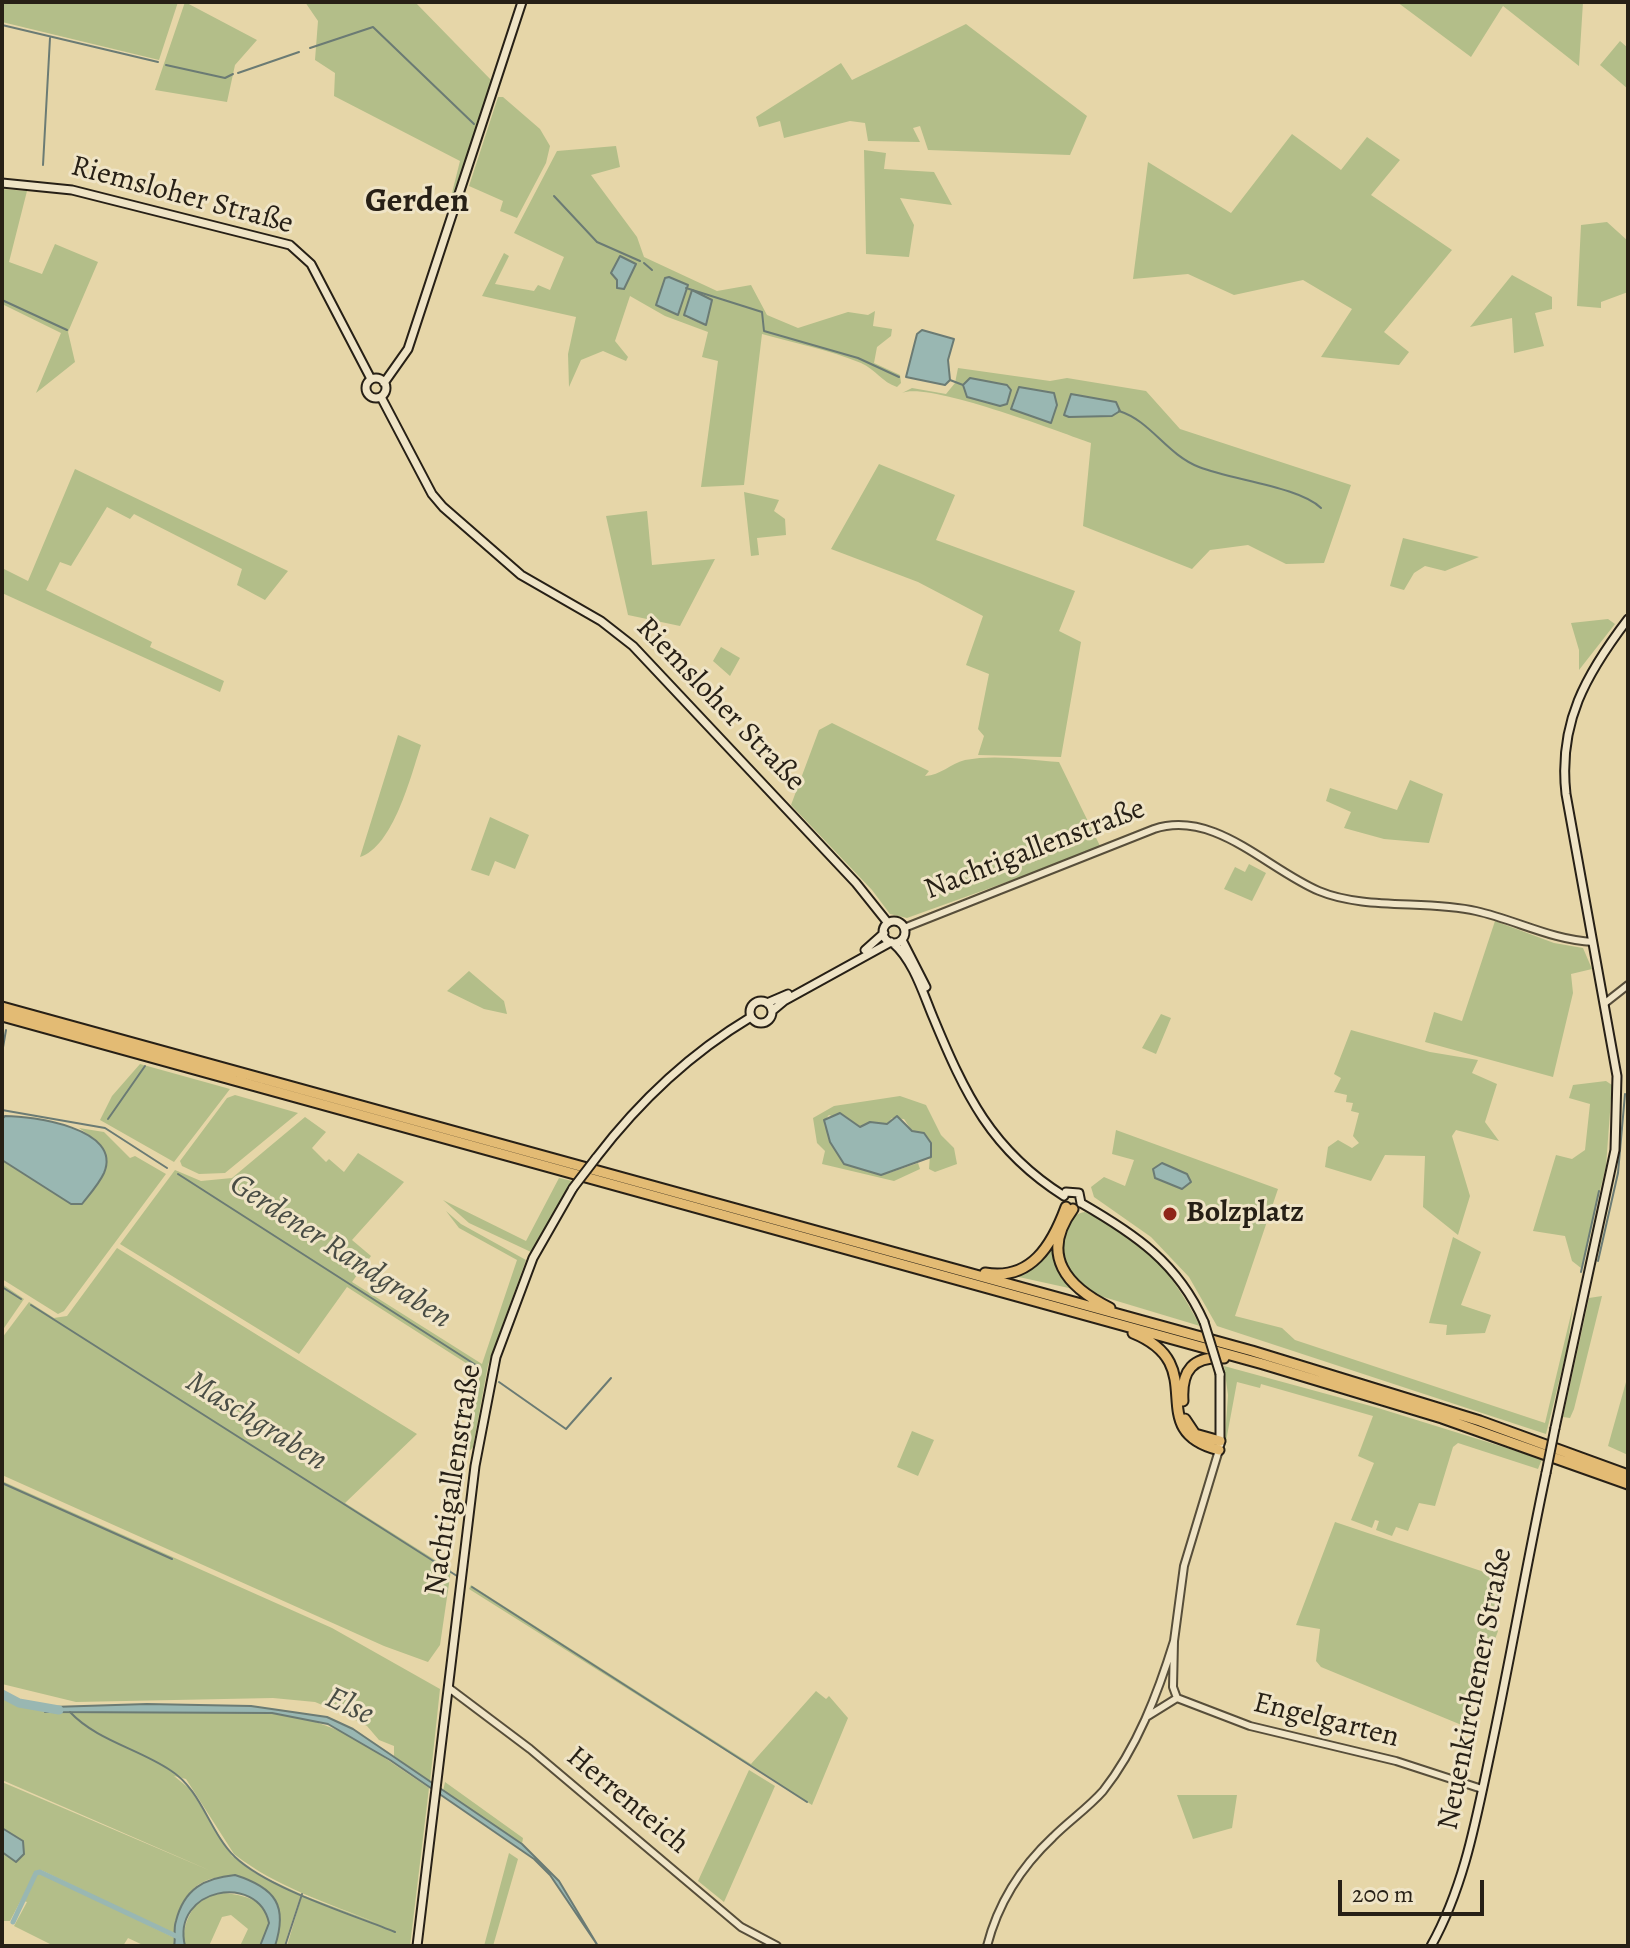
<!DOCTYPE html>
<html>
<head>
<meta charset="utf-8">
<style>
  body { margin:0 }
  #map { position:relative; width:1630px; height:1948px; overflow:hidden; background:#e6d6a8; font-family:Alegreya,serif }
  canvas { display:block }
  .frame { position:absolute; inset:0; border:4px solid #272016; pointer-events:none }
  .scale { position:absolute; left:1338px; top:1880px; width:146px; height:36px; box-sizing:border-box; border:4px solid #272016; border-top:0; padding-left:10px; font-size:24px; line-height:28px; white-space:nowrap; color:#272016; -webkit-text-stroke:6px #efe4c6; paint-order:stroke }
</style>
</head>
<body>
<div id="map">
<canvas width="1630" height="1948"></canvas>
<div class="frame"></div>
<div class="scale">200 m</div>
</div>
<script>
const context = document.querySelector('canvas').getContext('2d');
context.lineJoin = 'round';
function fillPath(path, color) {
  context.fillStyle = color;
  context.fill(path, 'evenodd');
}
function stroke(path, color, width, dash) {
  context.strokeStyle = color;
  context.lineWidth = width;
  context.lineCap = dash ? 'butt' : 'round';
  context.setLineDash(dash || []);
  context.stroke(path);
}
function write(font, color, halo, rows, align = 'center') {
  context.font = font + ' Alegreya,serif';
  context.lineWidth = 6;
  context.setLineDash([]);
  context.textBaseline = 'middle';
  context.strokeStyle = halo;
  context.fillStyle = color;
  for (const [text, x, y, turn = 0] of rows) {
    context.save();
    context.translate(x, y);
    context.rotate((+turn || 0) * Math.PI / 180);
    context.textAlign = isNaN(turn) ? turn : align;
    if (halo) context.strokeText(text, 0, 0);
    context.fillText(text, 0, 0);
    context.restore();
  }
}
fillPath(new Path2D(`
  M2,2H178L159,60L2,22Z
  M185,2L257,40L235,65L227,102L155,90Z
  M305,2H415L492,81L454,201L451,197L460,161L334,96L335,73L315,60L318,21Z
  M1397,2H1583L1579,66L1503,6L1471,57Z
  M966,24L1087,116L1070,155L928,150L920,126L913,128L920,142L868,141L865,123L850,121L784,138L780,121L759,127L756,117L841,63L852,80Z
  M1620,41L1628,48V89L1600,65Z
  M498,97H503L540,129L550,146L546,163L517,218L500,211L503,201L469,186Z
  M1292,134L1341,170L1367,137L1400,160L1371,195L1452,250L1384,332L1409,352L1399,365L1321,357L1352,309L1303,280L1234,295L1188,274L1133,279L1148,162L1231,213Z
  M616,146L620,167L591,175L637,237L644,257L717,291L751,285L767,315L798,328L848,312L868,315L875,311L873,326L892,329L891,336L877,347L874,363L900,375L901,383L897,387C882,382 876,370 861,363C830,350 794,343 762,334L744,485L701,487L718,361L702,357L708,332L665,316L630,296L615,341L628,357L626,361L603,351L581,360L569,387L568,354L576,317L482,296L504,253L509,256L495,284L534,291L538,285L550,290L564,257L514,233L557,151ZM692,290L710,298L706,325L685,317Z
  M864,150L886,153L884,169L934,172L952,205L900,198L914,225L909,257L866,254Z
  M2,189L27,191L9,262L42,274L55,244L98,262L68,332L75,362L36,393L61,333L2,304Z
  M1607,222L1628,241V292L1601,302V308L1577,306L1581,225Z
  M1512,275L1552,297V309L1535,313L1544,346L1514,353L1512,318L1470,327Z
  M958,368L1050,381L1067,378L1146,391L1180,429L1351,485L1324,563L1286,564L1248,545L1210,550L1192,569L1083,526L1091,443C1060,432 927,381 902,393L912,388L946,394L955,383Z
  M879,464L955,495L936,540L1075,591L1059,631L1081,642L1061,757L978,755L984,736L978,729L989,674L966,665L983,616L918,582L831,549Z
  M75,469L288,571L265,600L237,585L242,569L134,514L130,519L107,507L71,566L60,562L46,590L152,642L150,647L224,681L220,692L2,593V568L28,581Z
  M744,492L779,500L774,511L785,519L786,535L757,538L759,555L751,556Z
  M647,511L652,565L715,559L680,626L628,615L606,516Z
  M1403,538L1479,557L1445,571L1425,566L1414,573L1404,590L1390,586Z
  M1608,619L1615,624L1579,670V650L1571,623Z
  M721,647L740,658L730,676L713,661Z
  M832,723L929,771L925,776C941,775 950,764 965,760C995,754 1029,760 1059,762L1101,848L907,918L890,914L872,890L791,805L819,730Z
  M398,735L421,745C411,776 393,847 360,857Z
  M1410,780L1443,794L1429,843L1384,839L1344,828L1351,812L1326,801L1330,788L1397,810Z
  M490,817L529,835L515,869L495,861L489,876L471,870Z
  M1249,864L1266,873L1252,901L1224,889L1235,867L1245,872Z
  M1495,921L1554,943L1583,948L1592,969L1571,974L1573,993L1553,1077L1425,1042L1434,1012L1462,1021Z
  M469,971L504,1001L507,1014L484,1009L447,991Z
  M1161,1014L1171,1018L1156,1054L1142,1048Z
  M1351,1030L1430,1052L1478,1060L1472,1073L1497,1084L1485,1122L1499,1141L1456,1130L1452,1136L1470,1196L1458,1235L1423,1207L1425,1156L1385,1155L1371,1181L1325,1167L1328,1147L1338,1140L1352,1148L1359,1143L1353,1136L1359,1113L1351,1111L1353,1103L1346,1102L1347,1095L1334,1092L1341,1078L1334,1074Z
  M140,1064L230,1089L174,1162L100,1120L112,1096Z
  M1606,1081L1612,1085L1606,1166L1581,1268L1572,1261L1565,1236L1533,1231L1556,1155L1572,1159L1585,1150L1590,1104L1569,1098L1573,1085Z
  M235,1095L298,1113L225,1173L199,1174L182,1166L180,1161L227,1098Z
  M900,1096L926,1105L941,1135L954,1148L957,1164L935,1172L929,1169L931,1142L924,1133L912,1131L904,1119L892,1118L887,1124L860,1127L829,1115L824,1121L825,1127L854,1167L889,1173L918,1163L920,1169L894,1181L822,1164L825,1151L817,1143L813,1118L834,1106Z
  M305,1117L326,1132L312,1148L326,1162L329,1159L344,1172L358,1153L404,1182L352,1240L371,1256L352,1282L482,1364L517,1260L459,1228L446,1211L461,1224L526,1260L488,1365L473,1447L467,1454L480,1372L347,1287L299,1354L120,1244L175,1170L201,1181L232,1178Z
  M79,1128L104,1132L130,1158L135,1156L166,1174L64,1311L58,1314L2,1279V1160L71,1204H82C104,1172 120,1155 79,1128Z
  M1116,1130L1278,1189L1235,1316L1282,1328L1295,1340L1545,1423L1573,1306L1567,1349L1546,1434L1217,1326L1189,1277L1151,1237L1094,1197L1091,1187L1104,1177L1125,1186L1134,1160L1112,1154Z
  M559,1178L572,1181L531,1252L469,1223L443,1200L526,1241Z
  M1085,1212C1144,1240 1170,1268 1200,1326L1087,1292L996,1272C1052,1265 1053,1217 1085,1212Z
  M1453,1237L1481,1252L1461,1305L1491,1315L1485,1333L1446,1335L1447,1325L1429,1323Z
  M117,1248L417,1434L345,1503L451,1570L440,1645L428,1662L384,1646L2,1475V1338L29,1302L54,1318L67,1316Z
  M2,1284L24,1299L2,1331Z
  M1602,1296L1574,1409L1570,1418L1563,1417L1589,1298Z
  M1224,1366L1378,1408L1542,1459L1538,1469L1458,1443L1453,1447L1435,1506L1419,1503L1408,1531L1396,1527L1392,1536L1376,1530L1379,1521L1375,1520L1372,1528L1351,1520L1374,1463L1358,1456L1373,1416L1261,1384L1260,1388L1237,1382L1224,1452L1228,1395Z
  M1628,1375V1455L1608,1446Z
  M912,1431L934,1440L918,1476L897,1467Z
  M2,1481L332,1628L440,1689L430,1782L394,1756V1746L379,1740L367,1726L342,1713L315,1702L273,1698L76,1702L2,1684Z
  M1335,1522L1502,1578L1494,1626L1498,1631L1464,1726L1321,1667L1316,1661L1320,1629L1296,1625Z
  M471,1585L751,1764L816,1691L826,1699L829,1696L848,1718L812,1805L469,1589Z
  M2,1697L45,1712L272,1713L305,1718L351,1735L429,1788L410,1946H287L302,1895L377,1923C328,1903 276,1887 234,1854L186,1779L174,1776L190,1789L232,1856L255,1873L301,1894L284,1946H275L280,1929L268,1892C224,1862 179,1877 174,1934L41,1870L36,1871L175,1938L174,1946H145L128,1938L123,1946H54L14,1926L27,1902L21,1900L10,1921H2V1782L211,1871L2,1780Z
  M749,1770L775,1786L724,1902L698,1881Z
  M445,1782L523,1838L522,1844L443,1791Z
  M1177,1795H1237L1232,1828L1193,1839Z
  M509,1853L518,1859L493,1946H484Z
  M213,1892C230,1893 268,1896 269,1921C269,1928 263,1939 260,1946H240L248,1929L231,1915L222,1917L209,1946H185C180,1925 194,1900 213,1892Z`), '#b3be89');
const water = new Path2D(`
  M620,256L636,264L624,289L617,288V280L611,273Z
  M669,277L688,285L678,315L656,305L665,278Z
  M692,290L712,300L706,325L684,315Z
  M922,330L954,339L948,360L950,380L945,385L906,377L917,334Z
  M970,378L1007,385L1011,390L1007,404L1000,406L967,397L963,385Z
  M1019,387L1054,393L1057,405L1051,423L1011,409Z
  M1071,394L1116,402L1120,411L1112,416L1069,417L1064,415Z
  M840,1113L860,1127L870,1122L887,1124L897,1116L912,1131L924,1133L931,1143V1157L881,1175L844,1164L830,1142L824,1120Z
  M5,1116C32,1116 123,1128 104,1173C99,1184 89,1195 82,1204H71L2,1160V1119Z
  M1162,1163L1187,1174L1191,1182L1182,1189L1155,1178L1153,1169Z
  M147,1704L251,1706L327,1717L353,1729L522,1844L559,1881L598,1946L550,1875L534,1859L390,1760L328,1724L272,1713L45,1712L52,1707Z
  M2,1828L23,1841L24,1854L16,1862L2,1852Z
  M235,1875C276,1888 288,1906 275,1946H260L269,1923C258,1872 171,1888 185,1946H174C176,1938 173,1930 176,1921C184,1889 204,1878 235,1875Z`);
fillPath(water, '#99b7b2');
stroke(water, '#6b7b74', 2);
stroke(new Path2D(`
  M2,25L158,62
  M310,48L373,27L474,124
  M166,65L225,78L233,74
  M238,73L299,52
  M43,165L50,38
  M554,196L597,242L640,261
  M644,263L652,270
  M686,288L762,312L764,331L858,358L899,377
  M2,300L67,330
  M950,380L963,385
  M1119,411C1151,421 1166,454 1199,467C1232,480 1300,487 1321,508
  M2,1053L6,1030
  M2,1110L105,1128L167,1168
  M108,1119L145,1066
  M178,1174L479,1367
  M1598,1261L1618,1173L1625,1094
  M1581,1272L1599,1191
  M2,1287L21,1299
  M31,1305L457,1576
  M499,1382L566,1429L611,1378
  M2,1483L172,1559
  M472,1587L807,1802
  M70,1712C96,1740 139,1749 170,1770C202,1790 209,1832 235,1857C269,1889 351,1914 395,1932
  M285,1946L302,1894`), '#6b7b74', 2);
stroke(new Path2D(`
  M13,1922L36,1873L40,1872L178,1937`), '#99b7b2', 5);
stroke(new Path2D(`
  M2,1694L19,1703L59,1710`), '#99b7b2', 9);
const tertiary = new Path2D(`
  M904,928L1154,829C1214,809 1267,869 1319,891C1364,910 1428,900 1476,911C1516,920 1552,940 1593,942
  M1605,1003L1628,985
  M449,1688L530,1749L741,1927L777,1946
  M1177,1698L1250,1726L1396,1761L1482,1789
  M1177,1698L1173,1687L1174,1641L1184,1566L1219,1450
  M1148,1716L1177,1698
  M987,1946C998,1903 1021,1867 1053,1837C1069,1821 1088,1808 1103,1791C1137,1748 1158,1693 1174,1641`);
const secondary = new Path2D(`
  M2,183L72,190L290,245L311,264L371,379
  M366 388a10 10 0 1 1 20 0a10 10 0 1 1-20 0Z
  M384,383L408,349L522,2
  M381,397L432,494L443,507L521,575L601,621L633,646L856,883L888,923
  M883 932a11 11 0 1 1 22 0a11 11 0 1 1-22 0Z
  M902,940L926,987
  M893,943C913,960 923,993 933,1017C965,1094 991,1150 1064,1196
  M865,950L884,933
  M750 1012a11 11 0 1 1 22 0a11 11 0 1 1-22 0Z
  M767,1003L788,994
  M772,1011L784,1001L891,942
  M596,1158C638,1103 691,1053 751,1017
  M1066,1192L1079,1193L1081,1203
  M1081,1203C1135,1234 1178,1263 1204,1322
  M1220,1374V1444
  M1555,1428L1615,1150L1617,1076L1566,794C1558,723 1586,674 1628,619
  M417,1946L475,1466L496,1357L533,1258L573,1188
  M1431,1946C1464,1887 1476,1820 1490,1754C1510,1661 1526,1567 1546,1473`);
const motorway = new Path2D(`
  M2,1007L1252,1351L1480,1421L1628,1475
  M2,1016L1263,1364L1442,1418L1628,1484
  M1073,1209C1039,1255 1067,1287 1110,1308
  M985,1273C1031,1281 1052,1245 1066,1207
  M1133,1333C1214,1366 1140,1430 1219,1450
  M1183,1401C1181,1370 1193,1356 1224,1358
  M1185,1419L1195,1434L1220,1441`);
stroke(tertiary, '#574e3a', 10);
stroke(secondary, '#272016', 11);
stroke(motorway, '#272016', 13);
stroke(tertiary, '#efe4c6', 6);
stroke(secondary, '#efe4c6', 7);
stroke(motorway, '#e3bb74', 9);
const secondaryBridge = new Path2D(`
  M573,1188L596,1158
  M1204,1322L1220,1374
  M1546,1473L1555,1428`);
stroke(secondaryBridge, '#272016', 11, []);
stroke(secondaryBridge, '#efe4c6', 7);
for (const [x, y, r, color] of [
  [1170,1214,8,"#8f2418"]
]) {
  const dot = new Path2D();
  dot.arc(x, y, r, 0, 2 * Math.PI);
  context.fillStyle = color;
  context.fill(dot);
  stroke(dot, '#efe4c6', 3);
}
write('30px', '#272016', '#efe4c6', [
  ["Riemsloher Straße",182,196,15],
  ["Riemsloher Straße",720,705,46],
  ["Nachtigallenstraße",1035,850,-21],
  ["Nachtigallenstraße",454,1480,-81],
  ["Neuenkirchener Straße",1476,1689,-79],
  ["Engelgarten",1326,1721,14],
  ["Herrenteich",627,1801,40]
]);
write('bold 30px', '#272016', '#efe4c6', [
  ["Bolzplatz",1186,1214]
], 'left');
write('italic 32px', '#494d45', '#efe4c6', [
  ["Gerdener Randgraben",340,1252,33],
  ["Maschgraben",256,1422,32],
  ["Else",349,1707,25]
]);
write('bold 34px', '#272016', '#efe4c6', [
  ["Gerden",417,203]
]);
</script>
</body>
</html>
